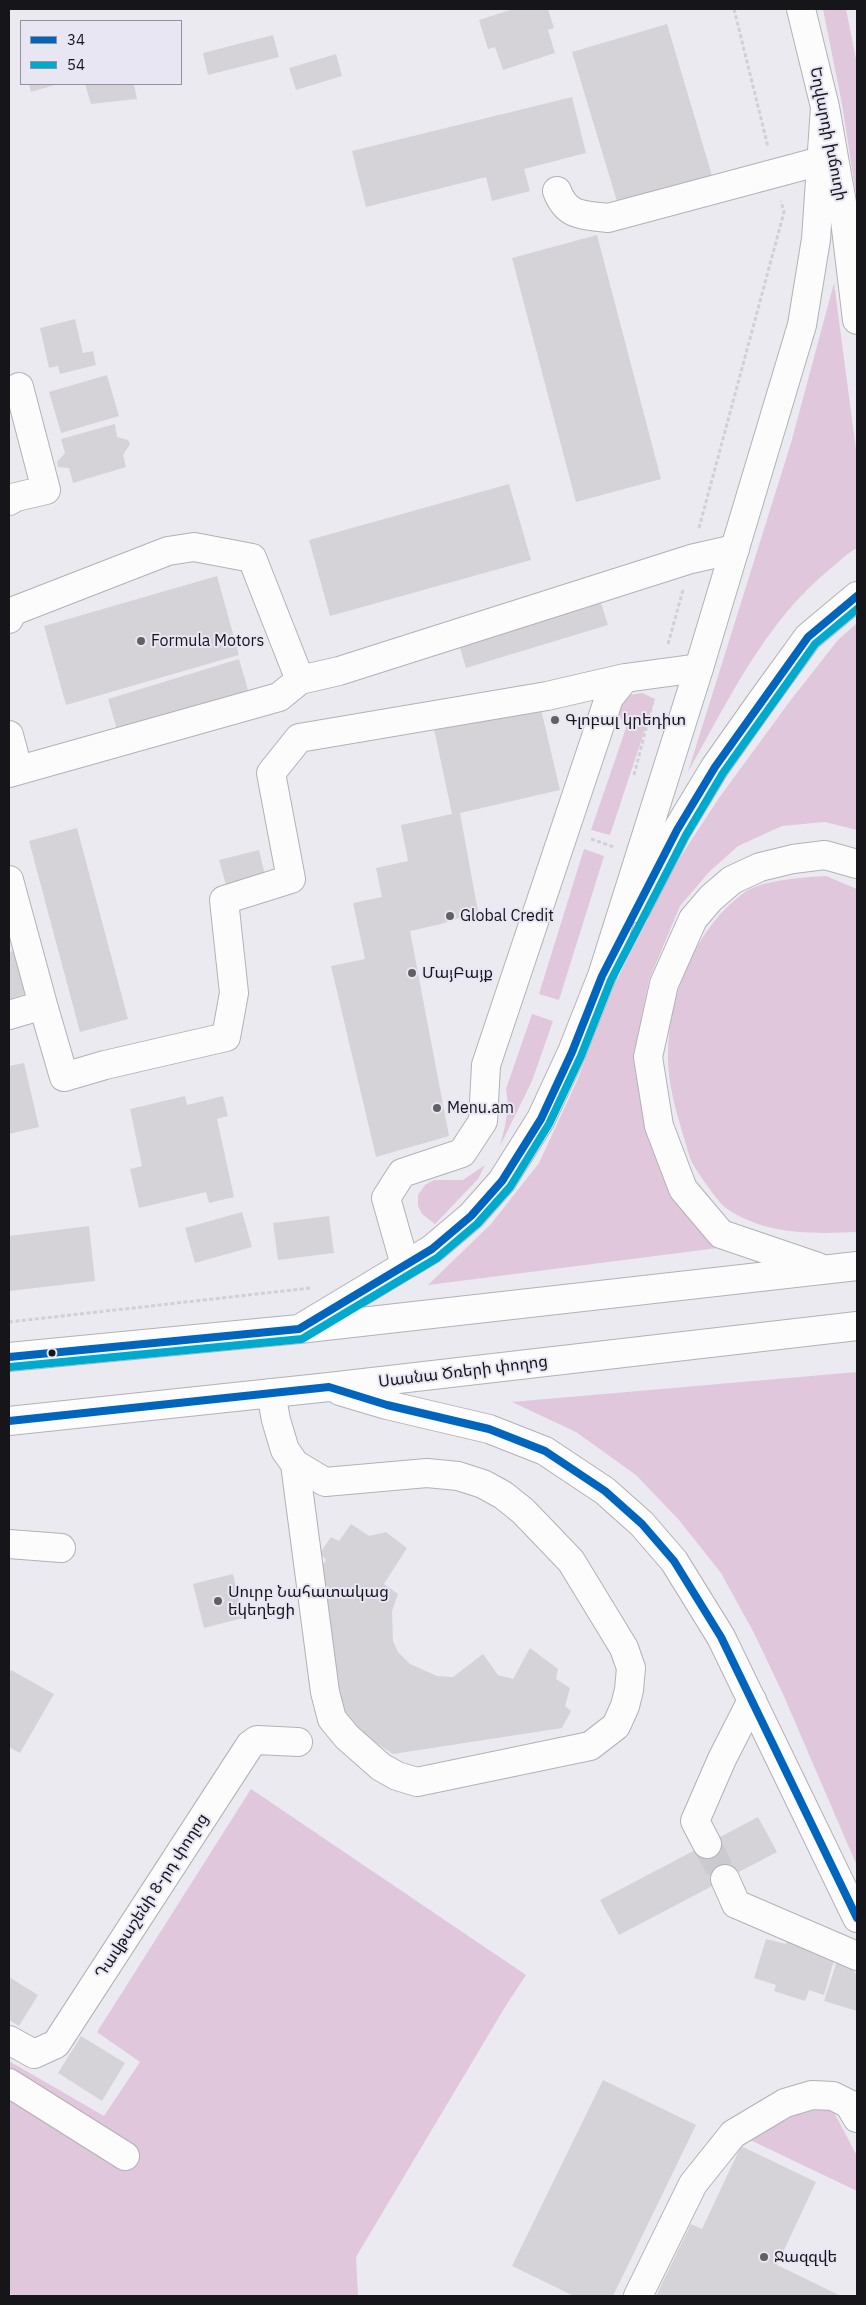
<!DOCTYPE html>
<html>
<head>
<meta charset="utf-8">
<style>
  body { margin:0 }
  #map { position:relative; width:866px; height:2305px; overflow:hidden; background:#ebeaf0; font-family:"IBM Plex Sans",sans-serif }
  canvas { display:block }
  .frame { position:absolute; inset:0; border:10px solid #16151a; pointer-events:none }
  .legend { position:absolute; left:20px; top:20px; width:162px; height:65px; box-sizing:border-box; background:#e9e6f4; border:1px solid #95929d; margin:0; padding:6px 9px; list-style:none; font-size:15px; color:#16151a }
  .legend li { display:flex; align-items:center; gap:10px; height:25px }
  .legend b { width:25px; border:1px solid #95929d }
</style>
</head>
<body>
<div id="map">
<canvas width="866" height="2305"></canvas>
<div class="frame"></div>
<ul class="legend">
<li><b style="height:6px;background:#0065bd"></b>34</li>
<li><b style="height:6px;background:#00a9ce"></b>54</li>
</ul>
</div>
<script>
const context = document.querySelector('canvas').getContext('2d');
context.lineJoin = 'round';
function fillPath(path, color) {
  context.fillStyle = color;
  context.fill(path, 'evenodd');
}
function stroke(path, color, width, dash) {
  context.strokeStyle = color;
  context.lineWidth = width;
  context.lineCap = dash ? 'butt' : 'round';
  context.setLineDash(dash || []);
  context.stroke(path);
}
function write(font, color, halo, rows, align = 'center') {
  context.font = font + ' "IBM Plex Sans","Noto Sans Armenian",sans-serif';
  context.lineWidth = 4;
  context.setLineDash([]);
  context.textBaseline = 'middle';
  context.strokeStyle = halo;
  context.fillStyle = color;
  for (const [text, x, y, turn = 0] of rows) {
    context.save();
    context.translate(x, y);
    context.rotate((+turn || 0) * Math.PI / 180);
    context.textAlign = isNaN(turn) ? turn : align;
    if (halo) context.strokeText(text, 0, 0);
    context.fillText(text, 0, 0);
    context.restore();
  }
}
fillPath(new Path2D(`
  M823,9H846L857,64V201L842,104Z
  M834,283L857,457V548C847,553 839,562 830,569C765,622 728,701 688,772L791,443Z
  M857,623V830L825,822L782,826L738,846L709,872L680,906L649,980L636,1044L645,1120L672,1182L718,1248L428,1285L491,1224L539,1163L576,1083L616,982L642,924L679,859L719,798L790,701L838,640Z
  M642,693L655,699L610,835L591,830L626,728L619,715L621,703L629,695Z
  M584,849L604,856L559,1000L539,994Z
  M826,876L857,889V1232C813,1234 764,1235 726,1208C718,1202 700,1176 694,1166C689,1158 687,1147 684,1138C676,1111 667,1081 668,1053C669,994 696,927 745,892C762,880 806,877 826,876Z
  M532,1014L553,1021L532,1081L500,1146C505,1127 510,1109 506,1089Z
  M485,1165L478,1179L435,1224L422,1214L418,1206V1195L425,1185L434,1180H463Z
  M857,1372V1866L783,1694L754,1633L721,1573L679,1520L636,1475L576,1432L512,1402Z
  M251,1789L526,1975L505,2007L356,2257L358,2296H14L9,2293V2061L104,2116L140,2062L97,2032Z
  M815,2105L831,2109L835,2114L857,2156V2191L748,2139Z`), '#e0c7dc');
fillPath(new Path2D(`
  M513,9H548L554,28L548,30L555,53L503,70L495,47L488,49L479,20Z
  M667,24L713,179L619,208L572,52Z
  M273,35L279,57L208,75L203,53Z
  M336,54L342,76L296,90L289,68Z
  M29,84H58L31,92Z
  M85,84H134L137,99L91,104Z
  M572,97L586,153L524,169L530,191L492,201L486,177L366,207L352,151Z
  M597,235L661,479L576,502L512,258Z
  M75,319L83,353L93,351L96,365L60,374L58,366L49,368L40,328Z
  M107,375L119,416L61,433L49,392Z
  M115,424L117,437L128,440L130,444L123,455L126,467L73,483L69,468L58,467L57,462L65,453L61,439Z
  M509,484L531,560L330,616L309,540Z
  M217,576L239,655L66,705L44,626Z
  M599,597L608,625L466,668L458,641Z
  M239,659L250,697L119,736L108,699Z
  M540,705L560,790L460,813L478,912L441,924L410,931L449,1136L376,1157L331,966L365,959L353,903L382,897L376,868L408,861L401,825L452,814L434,729Z
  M77,828L128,1019L80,1032L29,841Z
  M259,850L265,875L226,885L219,860Z
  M14,951L25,994L9,999V952Z
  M24,1063L39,1127L9,1134V1066Z
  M185,1096L187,1105L223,1096L228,1116L217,1119L234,1197L209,1203L206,1192L139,1208L130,1169L142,1166L130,1109Z
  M242,1212L252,1247L195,1263L185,1228Z
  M329,1216L334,1253L278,1260L273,1223Z
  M89,1226L95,1281L9,1291V1236Z
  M351,1524L369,1536L386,1532L407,1548L384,1584L398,1594L392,1611L393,1641L398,1652L410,1664L437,1676L453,1677L483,1654L498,1675L513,1679L530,1648L558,1669L556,1679L570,1688L565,1706L571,1711L562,1728L393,1754L343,1721L328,1617L314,1595L334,1591L314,1578L326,1560L320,1553L331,1537L339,1541Z
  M233,1574L243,1618L204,1628L193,1584Z
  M11,1670L54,1694L20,1753L9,1747V1674Z
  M758,1817L777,1852L619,1935L600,1900Z
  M787,1938L814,1946L812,1953L834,1960L824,1995L809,1990L805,2001L774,1991L776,1985L754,1978L766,1939L786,1944Z
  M837,1961L851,1965L857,1976V2011L824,2001Z
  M9,1977L38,1995L19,2026L9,2020Z
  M81,2036L125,2063L102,2101L58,2073Z
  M603,2080L696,2125L613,2296H574L512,2266Z
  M741,2146L816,2182L777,2265L841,2296H656L691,2224L702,2229Z`), '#d6d3d8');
stroke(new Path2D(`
  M707,1844L725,1879`), '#cbcad0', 28, [28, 14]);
const minor = new Path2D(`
  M557,191C567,217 583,215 608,218L821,161
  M9,501L16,497L46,490L19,387
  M9,619L11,612L168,551L194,547L252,558L300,680
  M9,735L18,769
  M9,773L279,697L300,680L339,671L691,559L735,549
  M9,880L43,1005
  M9,1015L43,1005L64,1077L105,1065L226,1037L234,993L224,900L291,879L271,773L299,738L547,696L625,678
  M405,1265L386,1198L402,1173L462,1153L483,1121L486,1065L609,698L625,678L699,668
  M271,1393L276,1420L285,1450L295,1464L325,1482L427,1473L458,1476L483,1484L503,1495L523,1511L571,1561L624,1648L631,1668L629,1690L625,1706L616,1726L590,1746L417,1782L397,1776L381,1767L347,1737L332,1719L325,1692L295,1464
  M9,1544L61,1548
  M707,1844L695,1821L722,1759L752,1700
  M725,1879L736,1904L857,1956
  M9,2040L34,2054L56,2044L250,1745L257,1740L298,1742
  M9,2083L125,2156
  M638,2296L693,2184L733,2134L785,2103L812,2095L833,2096L849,2104L857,2118`);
const major = new Path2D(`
  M801,9L825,107L845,220L857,320
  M637,908L677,830L715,767L763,699L808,637L857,596
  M818,1267L721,1234L683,1189L659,1126L648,1057L664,984L693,919L711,898L732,880L760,867L793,859L825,855L857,864
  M299,1329L432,1249L471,1216L502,1181L541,1119L572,1052L602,976L699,668L802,325L816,239L825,107
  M9,1357L299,1329L857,1266
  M340,1391L387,1405L489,1429L545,1451L605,1491L642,1524L674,1561L721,1637L857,1918
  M9,1421L329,1387L857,1326`);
stroke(minor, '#b2b1b6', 30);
stroke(major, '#b2b1b6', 30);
stroke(new Path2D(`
  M734,9L768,147
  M699,528L784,212L781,201
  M668,644L683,590
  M634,775L653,701
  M591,839L614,847
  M9,1322L310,1288`), '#d1d0d3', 3, [4, 2.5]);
stroke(minor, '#fcfcfd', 28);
stroke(major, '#fcfcfd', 28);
stroke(new Path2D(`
  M9,1357L299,1329L432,1249L471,1216L502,1181L541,1119L572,1052L602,976L677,830L715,767L808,637L857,596
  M9,1421L329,1387L387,1405L489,1429L545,1451L605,1491L642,1524L674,1561L721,1637L857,1918`), '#0065bd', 8);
stroke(new Path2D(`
  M10,1367L302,1339L437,1258L477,1224L510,1187L549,1124L581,1056L611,980L686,835L723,773L815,644L857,609`), '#00a9ce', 8);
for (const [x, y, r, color] of [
  [141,641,5,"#616065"],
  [555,720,5,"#616065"],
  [450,916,5,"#616065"],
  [412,973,5,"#616065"],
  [437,1108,5,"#616065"],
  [52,1353,4.5,"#16151a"],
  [218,1601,5,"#616065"],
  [764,2257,5,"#616065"]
]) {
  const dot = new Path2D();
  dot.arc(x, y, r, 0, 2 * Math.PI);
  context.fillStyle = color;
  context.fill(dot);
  stroke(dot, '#e9e6f4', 2);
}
write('16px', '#16151a', '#e9e6f4', [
  ["Եղվարդի խճուղի",828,134,79],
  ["Սասնա Ծռերի փողոց",463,1372,-7],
  ["Դավթաշենի 8-րդ փողոց",152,1896,-57]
]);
write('16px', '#16151a', '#e9e6f4', [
  ["Formula Motors",151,641],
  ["Գլոբալ կրեդիտ",565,720],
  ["Global Credit",460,916],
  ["ՄայԲայք",422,973],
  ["Menu.am",447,1108],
  ["Սուրբ Նահատակաց",228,1592],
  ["եկեղեցի",228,1610],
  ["Ջազզվե",774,2257]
], 'left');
</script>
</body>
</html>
